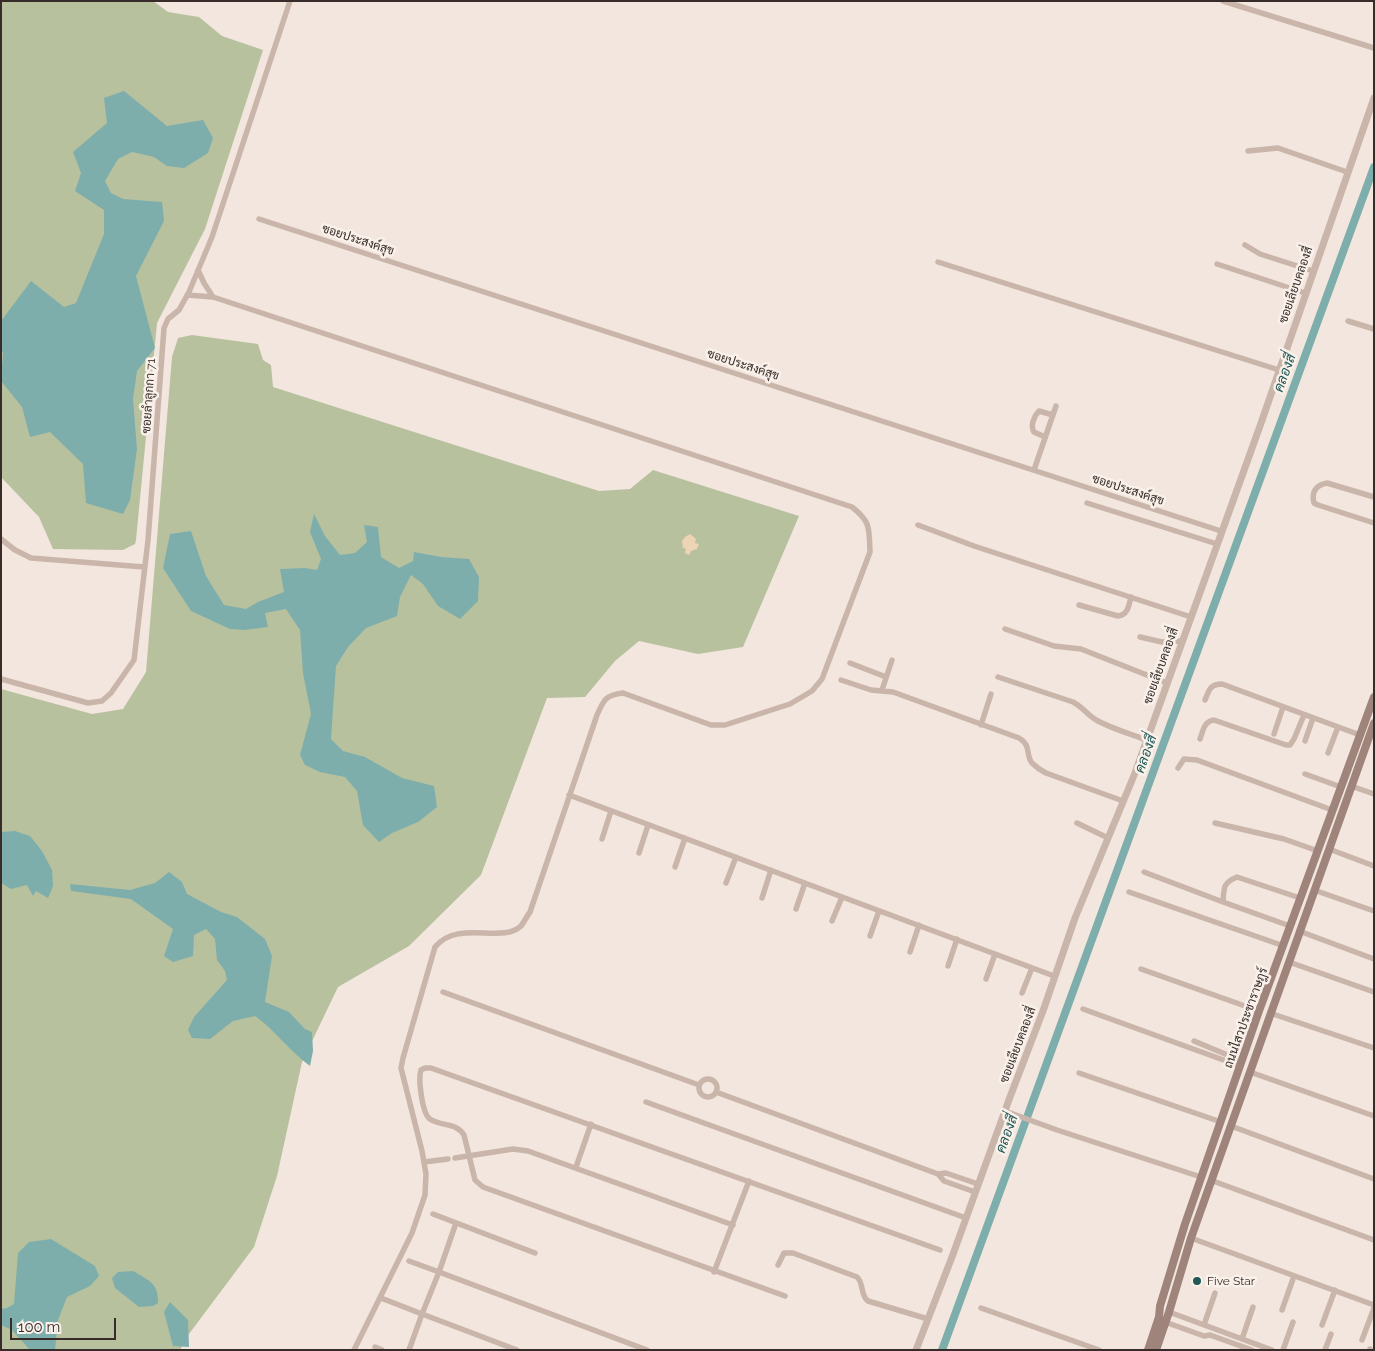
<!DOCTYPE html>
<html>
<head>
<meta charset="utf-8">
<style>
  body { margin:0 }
  #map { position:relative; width:1375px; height:1351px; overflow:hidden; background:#f2e6de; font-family:Raleway,sans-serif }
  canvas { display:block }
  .frame { position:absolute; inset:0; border:2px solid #372c29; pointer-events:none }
  .scale { position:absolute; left:10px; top:1318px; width:106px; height:22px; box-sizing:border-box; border:2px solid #372c29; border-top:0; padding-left:6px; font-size:15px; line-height:18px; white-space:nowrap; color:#372c29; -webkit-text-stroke:4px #f9f1ea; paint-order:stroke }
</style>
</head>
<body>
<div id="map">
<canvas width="1375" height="1351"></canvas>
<div class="frame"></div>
<div class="scale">100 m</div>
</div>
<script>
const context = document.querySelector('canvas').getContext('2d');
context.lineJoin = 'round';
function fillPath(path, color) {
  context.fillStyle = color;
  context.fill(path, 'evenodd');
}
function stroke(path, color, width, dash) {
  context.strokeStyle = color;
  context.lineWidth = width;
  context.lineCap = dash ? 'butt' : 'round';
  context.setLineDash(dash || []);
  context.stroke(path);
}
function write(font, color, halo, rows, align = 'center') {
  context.font = font + ' Raleway,Sarabun,sans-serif';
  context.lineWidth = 5;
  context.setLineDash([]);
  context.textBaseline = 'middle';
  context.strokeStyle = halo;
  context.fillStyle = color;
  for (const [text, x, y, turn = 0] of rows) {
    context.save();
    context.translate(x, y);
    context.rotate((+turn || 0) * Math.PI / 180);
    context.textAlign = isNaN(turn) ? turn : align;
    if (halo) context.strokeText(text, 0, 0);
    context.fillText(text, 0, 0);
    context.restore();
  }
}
fillPath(new Path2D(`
  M1,1H153L168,12L199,17L222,36L263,50L205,229L157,323L136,540L135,544L123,550L53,549L39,517L1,477Z
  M192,335L258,344L263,360L271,365L273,387L599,491L630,489L653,470L799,516L743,647L698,654L639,641L615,661L585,697L547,698L481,875L409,946L338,987L302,1062L277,1176L254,1247L189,1334L180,1350H1V689L92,714L123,709L146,672L172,357L178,338Z`), '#b8c19e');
fillPath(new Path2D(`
  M690,534L696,539L695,543L699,544L697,549L691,551L689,555L685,553L686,549L683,548L682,541L685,537Z`), '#ecd4b5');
fillPath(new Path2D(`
  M124,91L167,126L203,120L213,138L208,153L184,168L167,166L154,157L132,152L118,159L105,181L111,193L123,199L162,202L164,221L136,276L155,348L137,371L133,399L137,449L130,500L123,514L86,503L83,464L50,432L30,437L22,407L1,381L3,353L1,347V321L31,281L64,307L76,303L104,234V210L75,191L81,173L73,152L107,123L104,98Z
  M314,514L325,536L340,555L355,553L367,542L364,525L378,527L381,557L399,568L413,561L414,552L441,557L469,559L479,577L478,601L460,619L438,606L423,584L411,575L400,597L397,616L366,628L348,647L336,666L331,739L343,751L365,757L402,778L434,786L437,807L418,822L392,833L379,842L363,825L357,791L345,777L320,772L305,765L300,755L311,714L303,673L300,630L286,609L265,613L268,627L244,630L230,629L191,611L163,568L170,534L191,531L206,576L224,605L246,609L258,602L284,592L280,569L305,568L317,570L321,559L310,532Z
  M15,831L30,836L42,851L52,870L53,886L48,898L36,891L33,896L27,885L11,889L1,883V832Z
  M169,872L182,882L187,894L221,912L237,917L265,939L272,956L265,1002L289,1012L305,1029L312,1032L313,1051L310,1066C289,1051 275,1030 255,1016L233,1021L210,1039L192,1038L188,1030L194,1017L227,980L225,971L217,960L215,939L206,929L194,935L193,956L173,962L164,956L173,929L131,899L71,891L70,884L130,890L155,883Z
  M51,1239L95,1266L99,1276L90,1286L67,1297L58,1320L55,1350H30L12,1330L1,1325V1309L7,1308L14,1304L18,1253L29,1242Z
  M133,1271C148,1280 159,1283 158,1303L153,1306L139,1307L115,1288L112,1278L118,1272Z
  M170,1302L188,1320L189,1347L173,1346L164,1312Z`), '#7daeac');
stroke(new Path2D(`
  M942,1350L1374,167`), '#7daeac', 8);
stroke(new Path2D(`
  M1223,1L1374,48
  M1248,151L1278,148L1347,172
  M259,219L1221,531
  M1245,245L1260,254L1313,271
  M938,262L1279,370
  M1217,264L1305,293
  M187,295L213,297L204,283L198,270
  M213,297L852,507C871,522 869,528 870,552L822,679L812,691L790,704L725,725H711L623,693C606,695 604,699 597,715L530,912C527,916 524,922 521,926C502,944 458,919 435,947L403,1058L401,1068L422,1151L426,1174L425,1195L412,1233L354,1350
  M1348,321L1374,329
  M1045,437L1034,432C1030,426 1034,416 1039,411L1053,415
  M1034,470L1056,406
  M1374,497L1327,483C1316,485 1311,492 1314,503L1318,505L1374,523
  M1087,503L1217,544
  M918,525L974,546L1191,617
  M1,539L15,550L31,558L144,567
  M1079,605L1118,616C1128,615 1129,605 1131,597
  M1005,629L1054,646L1081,649L1167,683
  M1140,637L1162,642L1182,641
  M850,663L886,677
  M998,677L1073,702C1083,707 1088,716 1098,721C1113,729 1131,734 1146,740
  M1,679L88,703L102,701L111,693L134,660L148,540L164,328L168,319L179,310L189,292L212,237L290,1
  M841,680L871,690L893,692L1019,738C1032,746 1025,754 1032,763C1036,767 1042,771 1046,773L1123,801
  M882,690L892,660
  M1205,700C1209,690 1210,684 1222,684L1360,735
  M981,725L991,694
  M1274,734L1283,707
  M1200,739C1203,731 1204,721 1214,720L1286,745H1290L1294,739L1304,715
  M1305,741L1313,718
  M1328,753L1338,727
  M1178,768L1184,759L1197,760L1332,810
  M1305,774L1341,787
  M1351,786L1374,794
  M569,795L1054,976
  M1077,823L1108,838
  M1215,823L1284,839L1318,851
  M602,839L611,811
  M1329,849L1374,866
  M639,853L648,825
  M675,867L685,838
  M1144,872L1223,902
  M726,883L736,857
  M1314,890L1374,911
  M1129,892L1284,946
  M762,898L771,870
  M796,909L805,883
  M832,921L842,897
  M1290,926L1223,902C1224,887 1223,883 1237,877L1300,898
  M1299,931L1374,959
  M870,936L879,911
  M910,952L919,925
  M1289,962L1374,992
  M948,966L957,939
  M1141,969L1259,1011
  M986,979L995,954
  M443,992L699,1085
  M1022,993L1032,968
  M1083,1009L1240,1066
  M1270,1013L1374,1048
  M1194,1041L1242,1061
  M1250,1072L1374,1116
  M1079,1073L1221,1122
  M699 1088a9 9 0 1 1 18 0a9 9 0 1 1-18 0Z
  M716,1092L938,1174
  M646,1102L966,1218
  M1005,1111L1057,1130L1201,1177
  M1231,1126L1374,1179
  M455,1158L513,1149L528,1151L733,1225
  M424,1162L448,1159
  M576,1167L591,1124
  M1213,1181L1374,1240
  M975,1192L944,1181L938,1174L946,1173L978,1184
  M433,1214L535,1253
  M1191,1238L1374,1305
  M409,1261L439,1272L456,1223
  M778,1265L784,1253H793L857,1277C864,1283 860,1295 868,1301L928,1319
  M714,1272L749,1181
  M785,1296L483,1187L475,1180L464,1135C456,1122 442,1127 430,1119C422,1114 418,1078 421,1070L425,1068H431L940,1250
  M381,1298L422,1314L439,1272L647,1350
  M981,1308L1099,1350
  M1282,1310L1294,1276
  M1169,1312L1272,1350
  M1165,1322L1204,1336L1210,1335L1252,1350
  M1204,1325L1215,1293
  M1322,1325L1335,1290
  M1242,1339L1253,1307
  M1362,1340L1374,1308
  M375,1347L382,1350
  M409,1350L422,1314L517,1350
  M1283,1350L1293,1322
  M1325,1350L1331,1334
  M1370,1350V1349`), '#cab5aa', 5.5);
stroke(new Path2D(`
  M916,1350L952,1257L1010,1097L1043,1011L1075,918L1135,773L1260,426L1374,98`), '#cab5aa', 7);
stroke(new Path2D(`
  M1148,1350L1159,1317L1160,1306L1185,1224L1259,1011L1374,697
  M1156,1350L1169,1312L1191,1238L1374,723`), '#9e847b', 8);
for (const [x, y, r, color] of [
  [1197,1281,5,"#1f5857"]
]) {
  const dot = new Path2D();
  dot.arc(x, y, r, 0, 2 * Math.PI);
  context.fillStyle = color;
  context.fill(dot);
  stroke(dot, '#f9f1ea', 2);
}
write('12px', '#372c29', '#f9f1ea', [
  ["ซอยประสงค์สุข",358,240,18],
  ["ซอยเลียบคลองสี่",1296,285,-71],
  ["ซอยประสงค์สุข",743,365,18],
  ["ซอยลำลูกกา 71",149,396,-86],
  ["ซอยประสงค์สุข",1128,490,18],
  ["ซอยเลียบคลองสี่",1161,666,-70],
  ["ถนนไสวประชาราษฎร์",1246,1018,-70],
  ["ซอยเลียบคลองสี่",1018,1045,-69]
]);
write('12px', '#372c29', '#f9f1ea', [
  ["Five Star",1207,1281]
], 'left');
write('italic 14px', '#1f5857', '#f9f1ea', [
  ["คลองสี่",1285,373,-70],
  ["คลองสี่",1146,754,-70],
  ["คลองสี่",1007,1134,-70]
]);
</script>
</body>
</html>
